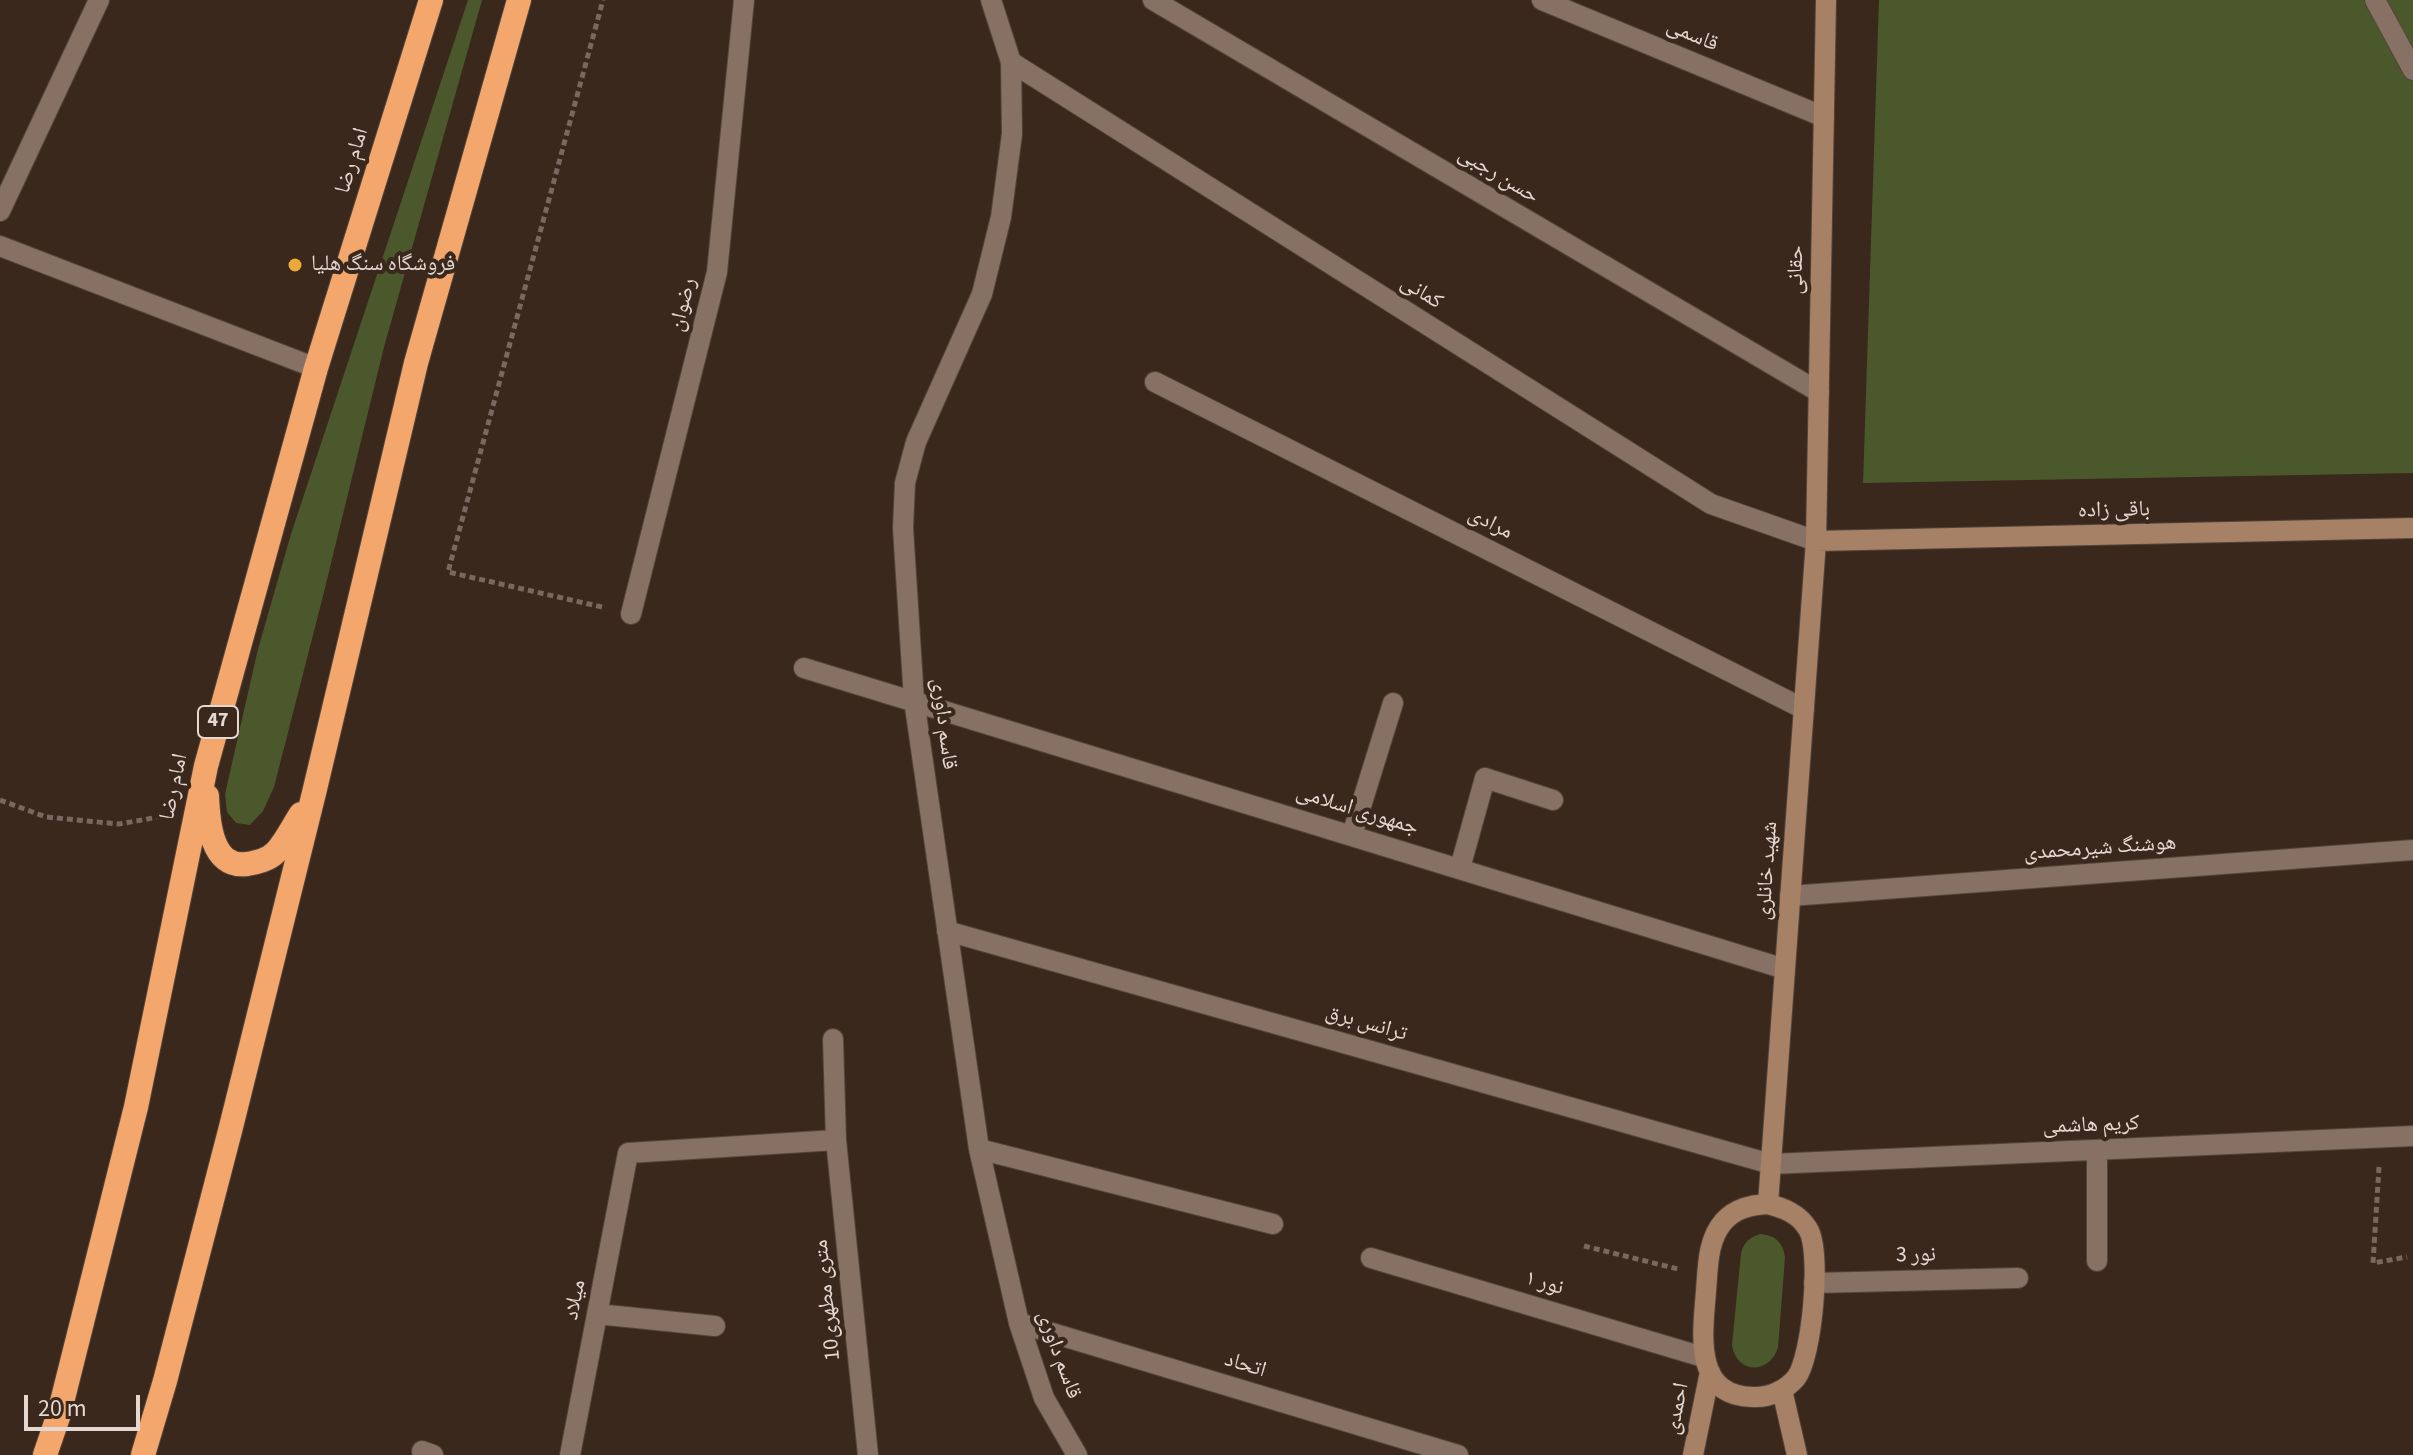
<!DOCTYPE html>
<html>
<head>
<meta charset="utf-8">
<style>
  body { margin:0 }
  #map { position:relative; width:2413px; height:1455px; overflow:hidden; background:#3a281d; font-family:"Source Sans 3",sans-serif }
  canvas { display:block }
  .scale { position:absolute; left:24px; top:1395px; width:116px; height:36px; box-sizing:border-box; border:4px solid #e4d8d1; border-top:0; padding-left:10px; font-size:24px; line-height:28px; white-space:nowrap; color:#e4d8d1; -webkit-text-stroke:6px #3a281d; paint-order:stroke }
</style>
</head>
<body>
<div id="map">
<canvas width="2413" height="1455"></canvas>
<div class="scale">20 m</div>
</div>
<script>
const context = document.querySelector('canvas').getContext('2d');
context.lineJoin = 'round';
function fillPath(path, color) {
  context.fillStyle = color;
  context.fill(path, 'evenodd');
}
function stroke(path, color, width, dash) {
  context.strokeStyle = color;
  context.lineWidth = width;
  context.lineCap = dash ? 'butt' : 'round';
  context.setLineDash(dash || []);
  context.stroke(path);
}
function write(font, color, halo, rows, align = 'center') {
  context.font = font + ' "Source Sans 3","Noto Naskh Arabic",sans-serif';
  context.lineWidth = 8;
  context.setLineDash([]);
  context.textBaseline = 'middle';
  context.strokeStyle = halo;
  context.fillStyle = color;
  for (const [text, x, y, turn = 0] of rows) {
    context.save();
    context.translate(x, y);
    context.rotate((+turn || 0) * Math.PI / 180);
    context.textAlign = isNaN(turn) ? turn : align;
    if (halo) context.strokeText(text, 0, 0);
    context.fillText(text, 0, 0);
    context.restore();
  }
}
fillPath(new Path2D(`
  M468,0H482L384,347L322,600L274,787L263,811L250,825L236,823L227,812L225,794L258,649L291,534Z
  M1879,0H2413V473L1863,483Z
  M1760,1234C1775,1235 1783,1242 1785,1257L1778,1348C1768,1376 1736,1373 1732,1345L1741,1253C1744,1242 1749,1238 1760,1234Z`), '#4b582c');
const lane = new Path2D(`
  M2375,0L2413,70`);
const street = new Path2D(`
  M991,0L1011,62L1012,134L1001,217L982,294L916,442L905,483L903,528L914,700L979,1149L1019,1323L1044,1398L1077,1455
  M1153,0L1819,392
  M1542,0L1824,117
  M1011,62L1711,504L1816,541
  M0,211L99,0
  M0,246L316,368
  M1155,382L1804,709
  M631,614L717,272L744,0
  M804,668L1785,969
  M1352,835L1393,703
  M1460,868L1485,778L1553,800
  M1790,896L2413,850
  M947,931L1771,1164L2413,1136
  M833,1039L836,1140L868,1455
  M979,1149L1273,1224
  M2097,1150V1261
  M1371,1258L1703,1357
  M1814,1283L2018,1278
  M597,1314L715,1326
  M1019,1323L1458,1455
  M422,1451L433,1455
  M570,1455L628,1153L836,1140`);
const secondary = new Path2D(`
  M1816,541L2413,528
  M1768,1204L1816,541L1826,0
  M1768,1204C1784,1208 1799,1214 1808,1229C1822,1251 1812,1358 1796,1378C1786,1390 1769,1398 1753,1397C1692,1396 1703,1332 1706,1291C1708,1268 1707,1240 1724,1221C1736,1208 1751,1205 1768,1204Z
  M1782,1390L1797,1455
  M1693,1455L1710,1372`);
const highway = new Path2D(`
  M207,796C208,821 211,869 247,864C258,862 268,860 276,852C286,841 293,826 301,814
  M45,1455L59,1414L136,1107L206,766L316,368L431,0
  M143,1455L165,1381L231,1127L314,793L416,363L519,0`);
stroke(lane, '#53453b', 22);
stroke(street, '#53453b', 22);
stroke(secondary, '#53453b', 22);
stroke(highway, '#53453b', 26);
stroke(new Path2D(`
  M602,607L448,572L603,0
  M0,800L46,817L119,824L164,816
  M2379,1167L2373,1263L2407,1257
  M1584,1246L1678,1269`), '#78685f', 5, [6, 4]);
stroke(lane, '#867164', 20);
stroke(street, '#867164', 20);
stroke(secondary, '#a78166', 20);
stroke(highway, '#f4a76c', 24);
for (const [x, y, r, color] of [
  [295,265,8,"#eba939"]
]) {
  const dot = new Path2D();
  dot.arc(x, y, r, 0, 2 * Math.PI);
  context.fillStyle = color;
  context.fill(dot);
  stroke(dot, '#3a281d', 3);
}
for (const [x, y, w] of [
  [218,722,40]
]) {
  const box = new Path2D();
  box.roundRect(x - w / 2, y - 16, w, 32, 6);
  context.fillStyle = '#3a281d';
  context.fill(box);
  stroke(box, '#e4d8d1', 2);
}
write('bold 20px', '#e4d8d1', null, [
  ["47",218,722]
]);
write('22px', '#e4d8d1', '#3a281d', [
  ["قاسمی",1692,36,23],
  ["امام رضا",353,161,-73],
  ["حسن رجبی",1498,176,31],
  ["حقانی",1797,270,-89],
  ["کمانی",1421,293,32],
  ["رضوان",684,305,-76],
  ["باقی زاده",2114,511,-1],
  ["مرادی",1490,524,27],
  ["قاسم داوری",943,724,83],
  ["امام رضا",175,787,-78],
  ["جمهوری اسلامی",1357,811,17],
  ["هوشنگ شیرمحمدی",2100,849,-4],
  ["شهید خانلری",1768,871,-86],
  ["ترانس برق",1366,1024,16],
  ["کریم هاشمی",2091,1126,-2],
  ["نور 3",1916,1256,-1],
  ["نور ۱",1544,1284,17],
  ["میلاد",576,1300,-79],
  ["10متری مطهری",828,1300,-96],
  ["قاسم داوری",1058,1355,70],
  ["اتحاد",1245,1366,17],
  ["احمدی",1678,1409,-79]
]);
write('22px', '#e4d8d1', '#3a281d', [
  ["فروشگاه سنگ هلیا",311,265]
], 'left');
</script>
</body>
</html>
